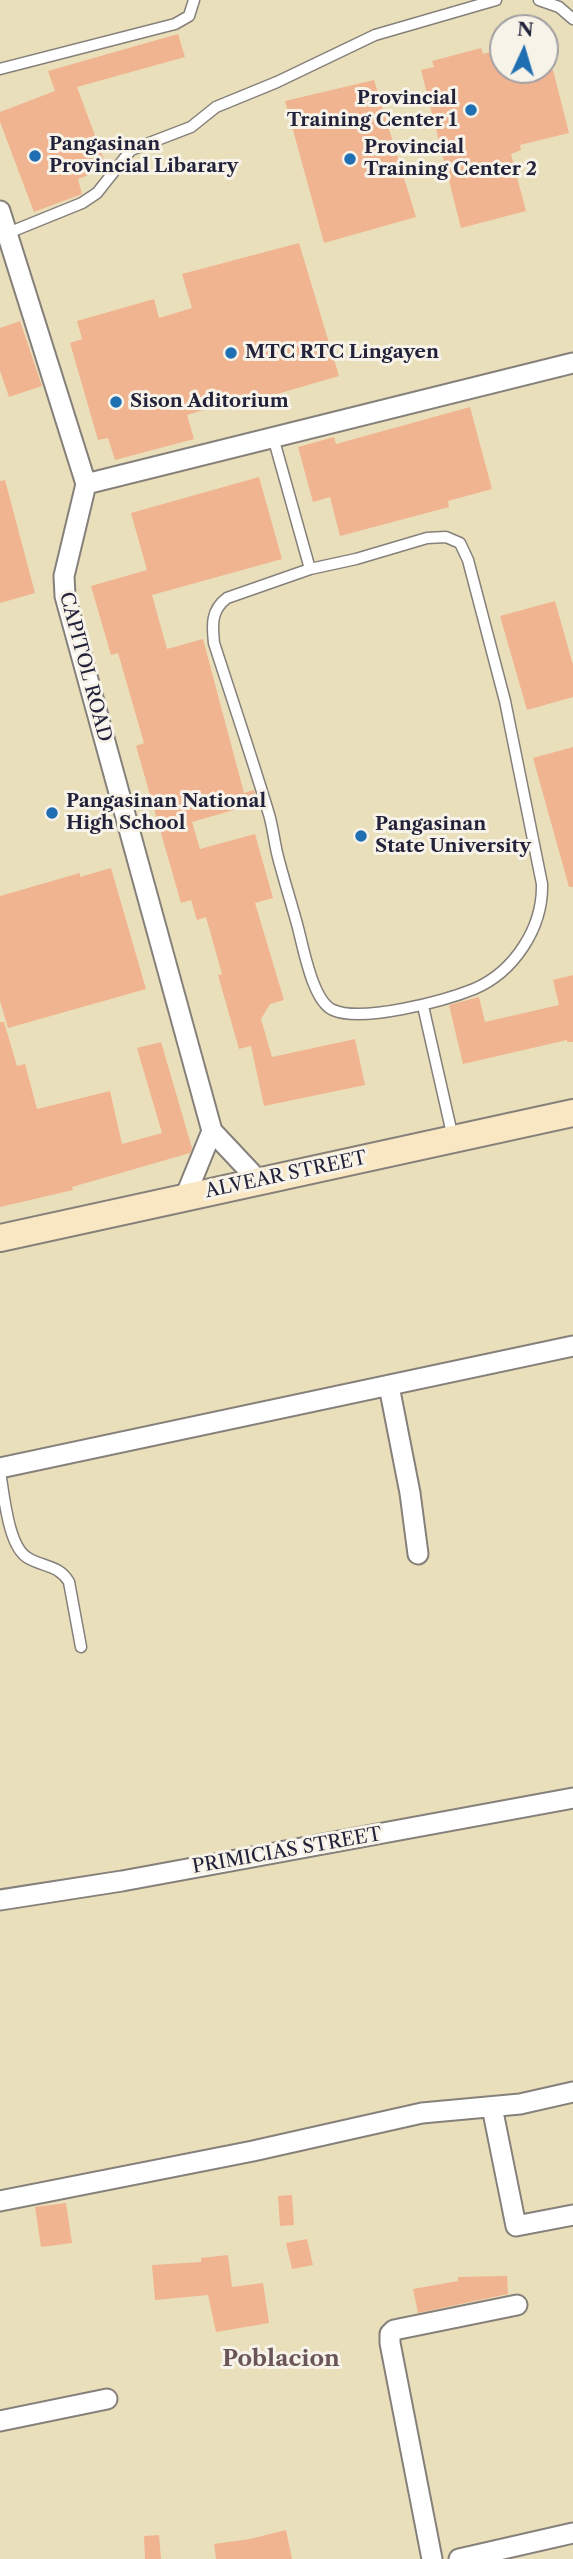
<!DOCTYPE html>
<html>
<head>
<meta charset="utf-8">
<style>
  body { margin:0 }
  #map { position:relative; width:573px; height:2559px; overflow:hidden; background:#eadfbb; font-family:"Libre Caslon Text",serif }
  canvas { display:block }
  .north { position:absolute; left:489px; top:14px; width:70px; height:70px; box-sizing:border-box; background:#f7f3e8; border:2px solid #a29fa3; border-radius:50%; rotate:4deg; font-size:19px; font-weight:700; line-height:28px; text-align:center; color:#22223b }
  .north::after { content:''; display:block; margin:auto; width:24px; height:32px; background:#1f6fb2; clip-path:polygon(50% 0,100% 100%,50% 72%,0 100%) }
</style>
</head>
<body>
<div id="map">
<canvas width="573" height="2559"></canvas>
<div class="north">N</div>
</div>
<script>
const context = document.querySelector('canvas').getContext('2d');
context.lineJoin = 'round';
function fillPath(path, color) {
  context.fillStyle = color;
  context.fill(path, 'evenodd');
}
function stroke(path, color, width, dash) {
  context.strokeStyle = color;
  context.lineWidth = width;
  context.lineCap = dash ? 'butt' : 'round';
  context.setLineDash(dash || []);
  context.stroke(path);
}
function write(font, color, halo, rows, align = 'center') {
  context.font = font + ' "Libre Caslon Text",serif';
  context.lineWidth = 6;
  context.setLineDash([]);
  context.textBaseline = 'middle';
  context.strokeStyle = halo;
  context.fillStyle = color;
  for (const [text, x, y, turn = 0] of rows) {
    context.save();
    context.translate(x, y);
    context.rotate((+turn || 0) * Math.PI / 180);
    context.textAlign = isNaN(turn) ? turn : align;
    if (halo) context.strokeText(text, 0, 0);
    context.fillText(text, 0, 0);
    context.restore();
  }
}
fillPath(new Path2D(`
  M178,34L185,57L77,87L107,168L78,179L82,194L34,212L0,122V112L55,91L48,71Z
  M481,48L483,54L495,51L500,70H553L569,133L520,145L521,150L511,154L526,211L461,228L421,70L434,67L432,61Z
  M374,80L416,217L324,243L285,101Z
  M299,243L339,376L222,410L220,405L187,415L194,439L115,460L108,438L98,440L70,343L82,339L77,321L154,299L159,318L192,308L182,274Z
  M20,321L42,386L9,397L0,371V328Z
  M470,407L492,489L448,501L449,507L340,536L330,497L313,502L298,447L334,437L336,444Z
  M259,477L282,559L152,595L167,649L203,639L244,793L254,790L258,803L192,822L200,849L255,834L273,898L255,903L284,1000L270,1004L261,1019L272,1057L355,1039L365,1085L264,1106L251,1046L239,1049L218,975L222,974L206,917L197,920L191,900L181,903L136,746L144,743L118,653L111,655L91,586L147,570L131,513Z
  M5,480L35,593L0,603V481Z
  M555,601L573,665V697L527,710L500,616Z
  M573,747V887H569L533,758Z
  M111,868L146,989L8,1028L0,1001V896L80,873V877Z
  M573,975V1042H567V1040L463,1064L449,1005L479,997L485,1022L559,1005L553,980Z
  M0,1022H4L17,1066L25,1064L37,1109L110,1091L122,1144L162,1133L137,1048L161,1042L192,1148L190,1153L72,1187L73,1190L0,1207Z
  M292,2195L294,2225L280,2226L278,2196Z
  M66,2203L72,2243L41,2247L35,2207Z
  M307,2239L313,2265L292,2269L286,2243Z
  M228,2255L232,2287L263,2283L269,2323L216,2332L208,2295L155,2300L152,2265L201,2262V2258Z
  M507,2276L508,2294L418,2313L413,2289L458,2281V2277Z
  M286,2530L292,2559H216L214,2544L250,2539Z
  M159,2535L161,2559H145L144,2536Z`), '#f1b491');
const lane = new Path2D(`
  M539,0L559,7L573,19
  M0,69L175,24L189,16L194,0
  M8,233L82,203L97,193L131,150L191,127L216,107L277,82L375,35L496,0
  M273,437L310,569
  M446,537L460,543L468,560L505,701L542,884C543,928 514,972 474,989C444,1001 362,1023 333,1010C312,1001 303,945 297,924C291,902 284,880 278,857C274,842 273,826 268,811C251,755 232,699 214,643C212,625 211,610 227,598L310,569L356,559L427,538Z
  M423,1006L453,1138
  M0,1472C4,1494 8,1547 28,1558C43,1567 59,1565 69,1582L81,1647`);
const street = new Path2D(`
  M0,211L86,484
  M86,484L64,576L65,596L212,1131L259,1181
  M86,484L573,363
  M185,1197L212,1131
  M389,1386L410,1493L418,1554
  M0,1468L573,1346
  M0,1900L122,1881L573,1798
  M492,2107L516,2226L573,2215
  M0,2201L253,2151L422,2113L520,2104L573,2092
  M0,2421L107,2399
  M432,2559L390,2343V2334L394,2330L517,2305
  M459,2559L573,2533`);
const secondary = new Path2D(`
  M0,1238L573,1113`);
stroke(lane, '#86807b', 13);
stroke(street, '#86807b', 23);
stroke(secondary, '#86807b', 30);
stroke(lane, '#fff', 10);
stroke(street, '#fff', 19);
stroke(secondary, '#f9e7c3', 26);
for (const [x, y, r, color] of [
  [471,110,7,"#1f6fb2"],
  [35,156,7,"#1f6fb2"],
  [350,159,7,"#1f6fb2"],
  [231,353,7,"#1f6fb2"],
  [116,402,7,"#1f6fb2"],
  [52,813,7,"#1f6fb2"],
  [361,836,7,"#1f6fb2"]
]) {
  const dot = new Path2D();
  dot.arc(x, y, r, 0, 2 * Math.PI);
  context.fillStyle = color;
  context.fill(dot);
  stroke(dot, '#f7f3e8', 2.5);
}
write('bold 19px', '#22223b', '#f7f3e8', [
  ["Provincial",457,99,"right"],
  ["Training Center 1",457,121,"right"],
  ["Pangasinan",49,145],
  ["Provincial Libarary",49,167],
  ["Provincial",364,148],
  ["Training Center 2",364,170],
  ["MTC RTC Lingayen",245,353],
  ["Sison Aditorium",130,402],
  ["Pangasinan National",66,802],
  ["High School",66,824],
  ["Pangasinan",375,825],
  ["State University",375,847]
], 'left');
write('19px', '#22223b', '#f7f3e8', [
  ["CAPITOL ROAD",85,667,75],
  ["ALVEAR STREET",286,1175,-12],
  ["PRIMICIAS STREET",287,1851,-10]
]);
write('bold 23px', '#6a5559', '#f7f3e8', [
  ["Poblacion",281,2359]
]);
</script>
</body>
</html>
